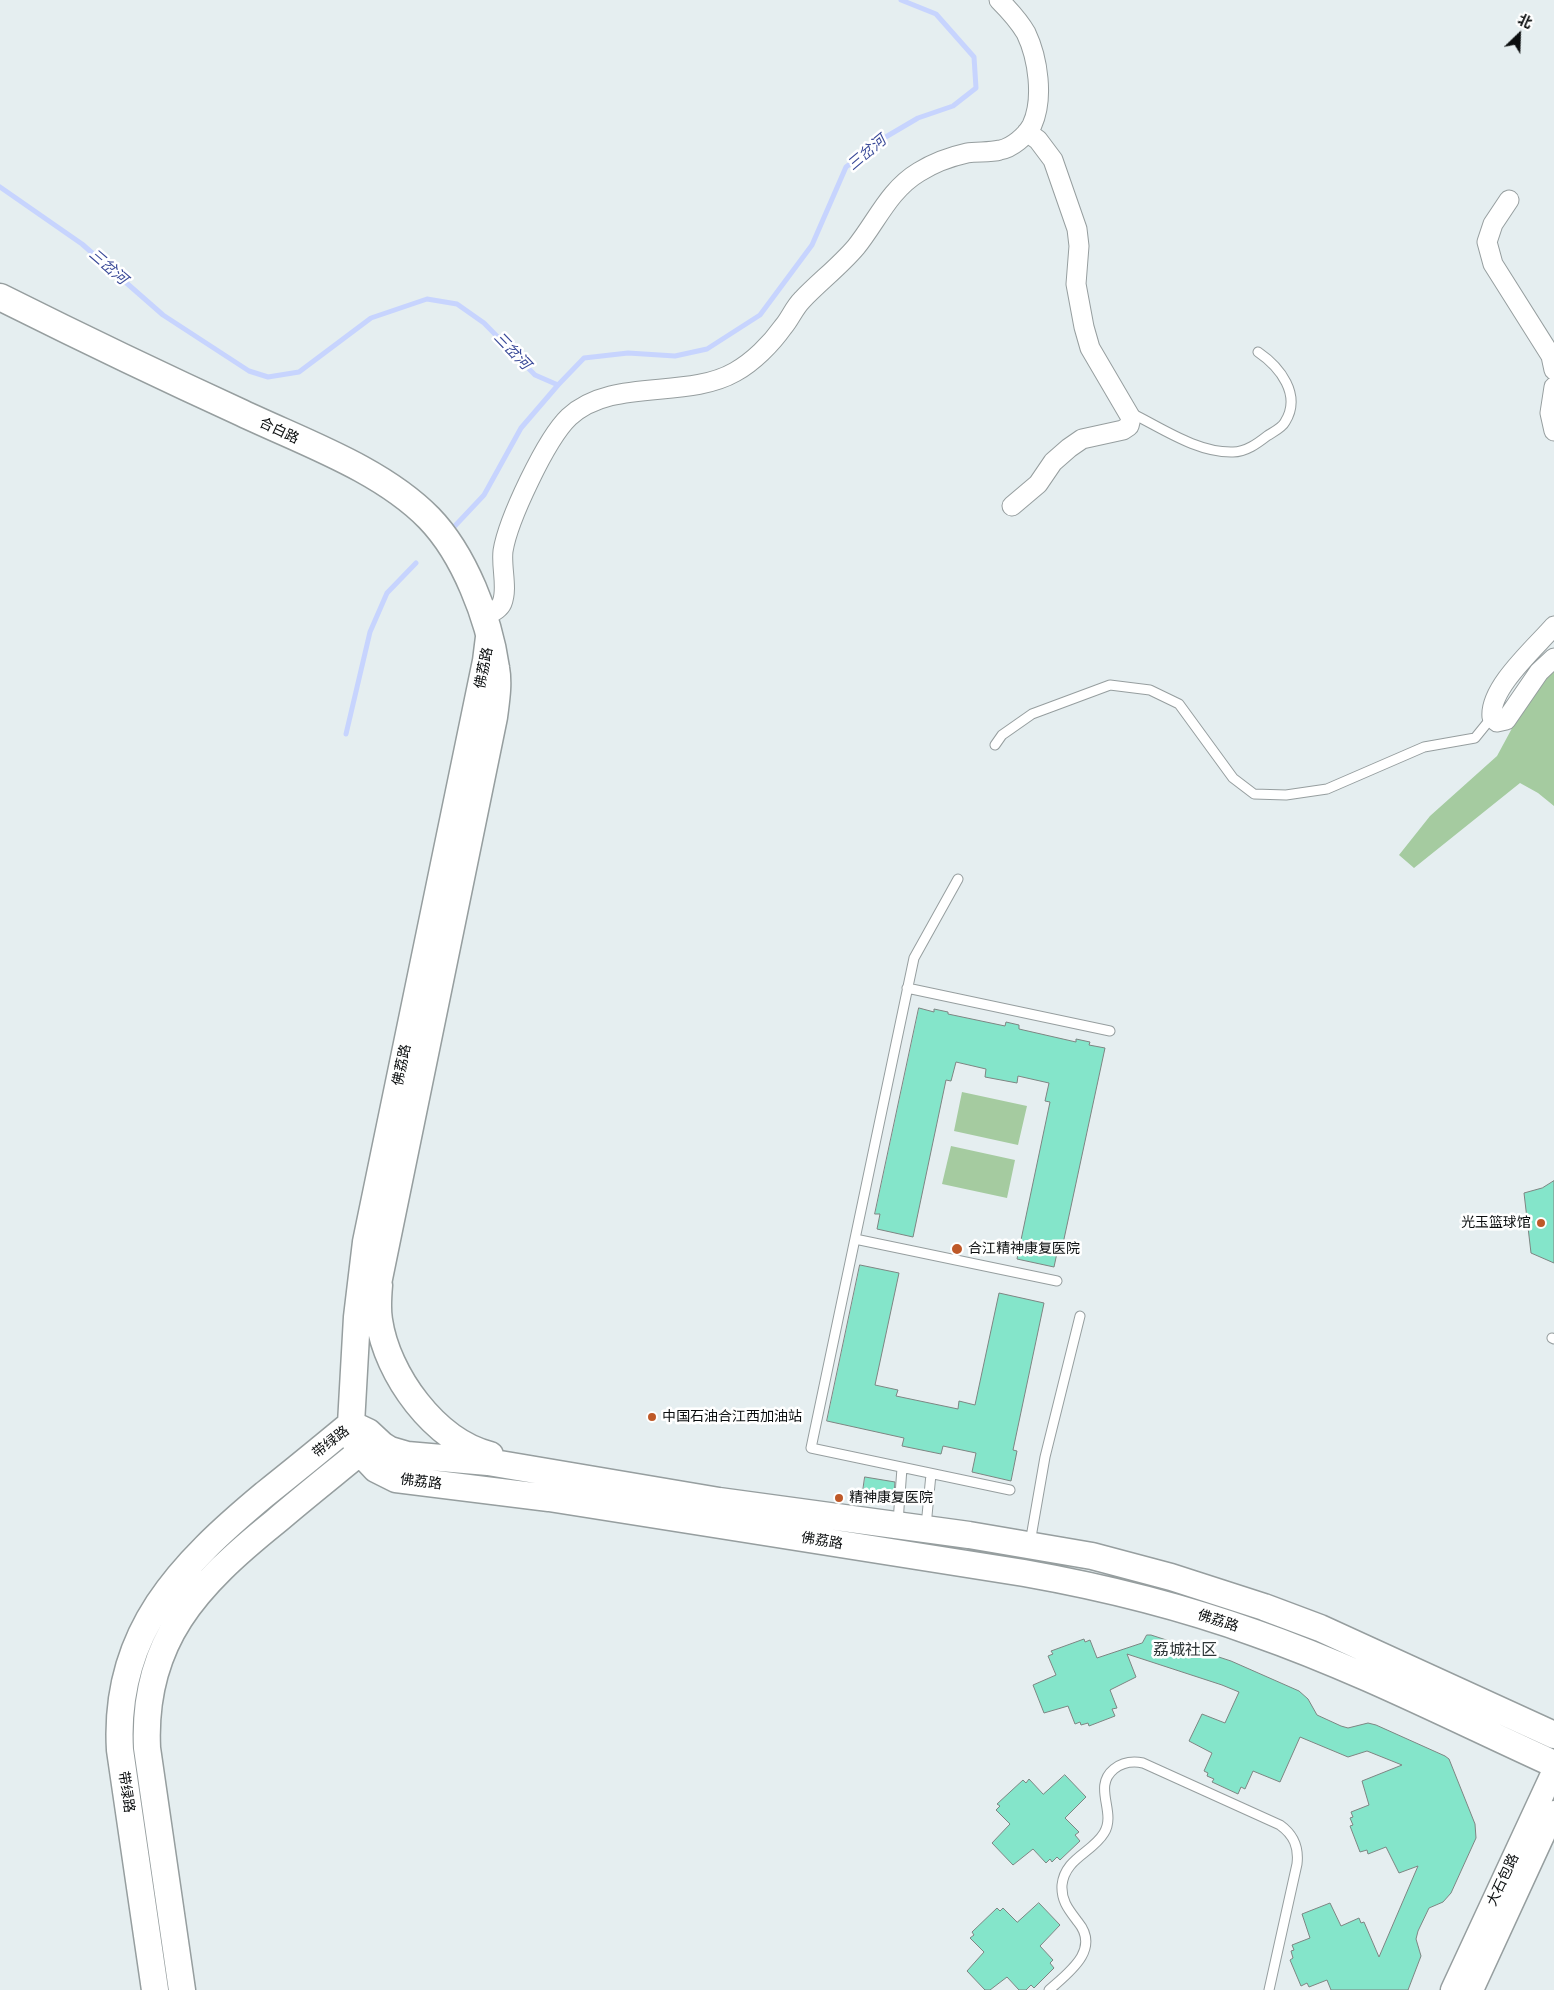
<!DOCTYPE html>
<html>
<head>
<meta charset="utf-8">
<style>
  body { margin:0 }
  #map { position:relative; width:1554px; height:1990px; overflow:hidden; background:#e5eef0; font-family:Montserrat,"Noto Sans SC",sans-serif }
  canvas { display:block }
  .north { position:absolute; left:1494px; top:10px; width:50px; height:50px; -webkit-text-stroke:4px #fff; paint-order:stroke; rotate:24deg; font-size:14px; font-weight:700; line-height:20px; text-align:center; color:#0a0d0e }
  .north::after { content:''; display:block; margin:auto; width:18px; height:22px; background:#0a0d0e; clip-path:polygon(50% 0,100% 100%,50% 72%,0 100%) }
</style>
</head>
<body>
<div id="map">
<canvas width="1554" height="1990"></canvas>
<div class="north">北</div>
</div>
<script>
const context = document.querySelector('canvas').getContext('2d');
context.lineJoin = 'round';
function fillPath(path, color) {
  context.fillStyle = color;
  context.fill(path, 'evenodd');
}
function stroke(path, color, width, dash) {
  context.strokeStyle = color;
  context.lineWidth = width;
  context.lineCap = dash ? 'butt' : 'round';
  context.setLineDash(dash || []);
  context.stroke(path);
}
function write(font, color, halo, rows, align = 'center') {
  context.font = font + ' Montserrat,"Noto Sans SC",sans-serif';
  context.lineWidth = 5;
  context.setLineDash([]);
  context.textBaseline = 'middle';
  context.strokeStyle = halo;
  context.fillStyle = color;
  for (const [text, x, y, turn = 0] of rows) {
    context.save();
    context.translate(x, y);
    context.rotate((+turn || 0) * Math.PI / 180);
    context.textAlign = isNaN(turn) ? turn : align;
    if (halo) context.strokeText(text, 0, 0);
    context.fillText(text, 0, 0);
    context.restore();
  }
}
fillPath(new Path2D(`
  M1554,662V806L1538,793L1520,783L1414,868L1399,855L1430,816L1497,756L1517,719Z
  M962,1092L1027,1106L1018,1145L954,1131Z
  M951,1146L1015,1160L1007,1198L942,1184Z`), '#a5cba0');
stroke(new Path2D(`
  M0,187L82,244L163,315L249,371L268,377L299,372L371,318L427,299L457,304L484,323L535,375L558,385L584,358L628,353L675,356L707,349L760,315L812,245L846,167L884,138L918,118L953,106L976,88L974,57L936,14L901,0
  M452,529L484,495L521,428L558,385
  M346,734L370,632L387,593L416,563`), '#c7d4fe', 5);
const building = new Path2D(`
  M919,1008L934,1012V1009L948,1012V1014L1005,1026L1006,1022L1019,1025V1029L1076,1042V1039L1090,1042L1089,1045L1105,1048L1061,1253H1057L1054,1267L1017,1259L1050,1102L1045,1101L1049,1083L1018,1076L1017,1083L985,1077L986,1069L956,1062L951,1081L946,1080L913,1237L877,1229L880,1214H875Z
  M1554,1181V1263L1531,1253L1524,1193L1542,1188Z
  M860,1265L899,1273L875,1385L898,1390L896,1396L958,1409L959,1401L975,1405L999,1293L1044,1303L1013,1450L1017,1451L1011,1481L972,1472L976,1453L943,1446L941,1454L902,1446L904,1438L827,1421Z
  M865,1477L895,1482L894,1496L863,1491Z
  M1147,1635H1151L1231,1661L1299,1691L1308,1699L1317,1715L1341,1726L1348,1728L1368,1723L1376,1725L1445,1756L1449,1759L1475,1824L1476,1838L1451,1893L1443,1902L1429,1908L1418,1931L1416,1939L1421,1956L1408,1990H1331L1327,1980L1309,1987L1307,1983L1301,1986L1290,1960L1293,1958L1291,1951L1294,1950L1292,1945L1310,1938L1302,1914L1330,1903L1341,1926L1359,1918L1361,1923L1364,1922L1379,1957L1418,1866L1399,1873L1386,1847L1368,1854L1367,1850L1360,1852L1350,1826L1353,1825L1350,1818L1353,1817L1351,1812L1369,1805L1362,1781L1402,1765L1367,1751L1348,1757L1300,1737L1280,1782L1253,1771L1245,1789L1241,1787L1238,1794L1212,1782L1214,1779L1207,1776L1208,1773L1204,1771L1212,1753L1189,1741L1202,1714L1225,1723L1239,1692L1222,1685L1127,1654L1136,1677L1110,1690L1117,1708L1112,1709L1115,1716L1089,1726L1088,1723L1081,1725L1080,1722L1075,1724L1068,1706L1044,1713L1033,1685L1056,1675L1048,1656L1053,1654L1051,1651L1084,1639L1085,1642L1090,1640L1097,1658L1142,1643Z
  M1065,1775L1086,1797L1065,1818L1079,1832L1075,1835L1080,1841L1060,1860L1057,1857L1052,1862L1050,1859L1046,1863L1033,1849L1013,1865L992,1843L1010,1824L996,1810L1000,1806L997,1804L1023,1780L1026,1783L1029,1779L1043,1794Z
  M1039,1903L1060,1925L1040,1946L1053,1960L1050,1963L1054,1968L1034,1988L1031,1985L1026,1990H1019L1007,1977L990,1990H985L967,1971L984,1952L970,1938L974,1935L972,1932L997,1908L1000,1911L1003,1908L1017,1922Z`);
fillPath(building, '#84e5ca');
stroke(building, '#7d8582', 1);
const service = new Path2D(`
  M1131,413C1162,428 1197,453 1233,452C1246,452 1258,443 1267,436C1273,432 1282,428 1285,422C1302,395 1280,367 1258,352
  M995,745L1002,735L1032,714L1110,685L1150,690L1179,704L1233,778L1254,794L1286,795L1327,789L1424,747L1475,738L1492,717
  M958,879L914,958L811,1448L1010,1490
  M907,988L1110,1031
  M855,1239L1057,1281
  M1552,1338L1554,1339
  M898,1522L902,1468
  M926,1526L931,1474
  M1030,1543L1045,1457L1080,1316
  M1049,1990C1068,1973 1101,1950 1078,1922C1069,1910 1061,1901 1062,1885C1065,1858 1092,1853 1104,1833C1117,1812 1092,1787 1114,1769C1123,1762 1133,1761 1143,1763L1280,1825C1294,1835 1299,1847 1297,1864L1269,1990`);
const minor = new Path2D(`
  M1509,200L1493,224L1487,242L1493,264L1551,356L1554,370
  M1554,387L1550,413L1554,431
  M1012,506L1038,484L1053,462L1069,448L1082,439L1123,430L1129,426L1131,418L1090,348L1084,327L1076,284L1079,246L1077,229L1053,160L1038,140L1027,132
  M484,617C490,613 499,610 502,603C508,588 501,568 503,551C508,520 546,439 569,417C612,377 686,400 735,372C753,362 771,344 783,327C790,319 794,308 802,300C819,282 840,266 856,247C877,221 889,190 919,172C935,162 949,157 967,153C977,151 989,153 1000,150C1012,148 1026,136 1032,125C1044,99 1038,58 1026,33C1019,21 1009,10 999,0
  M1554,626C1535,648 1489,688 1492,717L1497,722L1506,720L1539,672L1554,658`);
const tertiary = new Path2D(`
  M1452,1990L1554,1770
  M1472,1990L1554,1812`);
const secondary = new Path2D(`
  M0,297C80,337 161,376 242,413C303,442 381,469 429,518C464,554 489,618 496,668C499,684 496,701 494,717L374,1303
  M489,637L486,661L366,1242L357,1317L351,1424L352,1435L360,1452L376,1469L396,1479L549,1498L1024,1573C1103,1587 1180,1606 1255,1633C1358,1669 1455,1719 1554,1764
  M379,1285C378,1297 377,1309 379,1320C387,1375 435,1441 490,1455
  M155,1990L120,1750C113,1632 181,1564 265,1494C294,1471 322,1448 351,1424L368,1432L382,1445L390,1450L407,1455L488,1462L719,1501L969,1535L1092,1556L1171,1577L1264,1607L1320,1628L1554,1735
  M182,1990L147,1748C142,1641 197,1585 275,1522C303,1498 332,1475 360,1452L366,1437`);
stroke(service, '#969e9f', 11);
stroke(minor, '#969e9f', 21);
stroke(tertiary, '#969e9f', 25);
stroke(secondary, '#969e9f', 29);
stroke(service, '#fff', 9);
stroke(minor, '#fff', 19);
stroke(tertiary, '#fff', 22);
stroke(secondary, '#fff', 26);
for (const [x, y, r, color] of [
  [1541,1223,5,"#be5928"],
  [957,1249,6,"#be5928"],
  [652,1417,5,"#be5928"],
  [839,1498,5,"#be5928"]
]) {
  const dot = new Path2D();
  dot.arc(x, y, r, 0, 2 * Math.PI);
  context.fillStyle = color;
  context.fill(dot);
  stroke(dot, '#fff', 2);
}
write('14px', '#0a0d0e', '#fff', [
  ["合白路",279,431,25],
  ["佛荔路",484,668,-79],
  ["佛荔路",402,1065,-78],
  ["带绿路",331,1442,-38],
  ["佛荔路",421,1482,7],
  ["佛荔路",822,1541,9],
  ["佛荔路",1218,1621,18],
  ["带绿路",126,1792,81],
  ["大石包路",1503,1880,-65]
]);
write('14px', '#0a0d0e', '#fff', [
  ["光玉篮球馆",1531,1223,"right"],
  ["合江精神康复医院",968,1249],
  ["中国石油合江西加油站",662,1417],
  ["精神康复医院",849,1498]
], 'left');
write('italic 15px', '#394998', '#fff', [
  ["三岔河",867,153,-40],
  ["三岔河",108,267,41],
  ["三岔河",512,351,46]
]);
write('16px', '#2f3637', '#fff', [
  ["荔城社区",1185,1650]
]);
</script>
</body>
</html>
